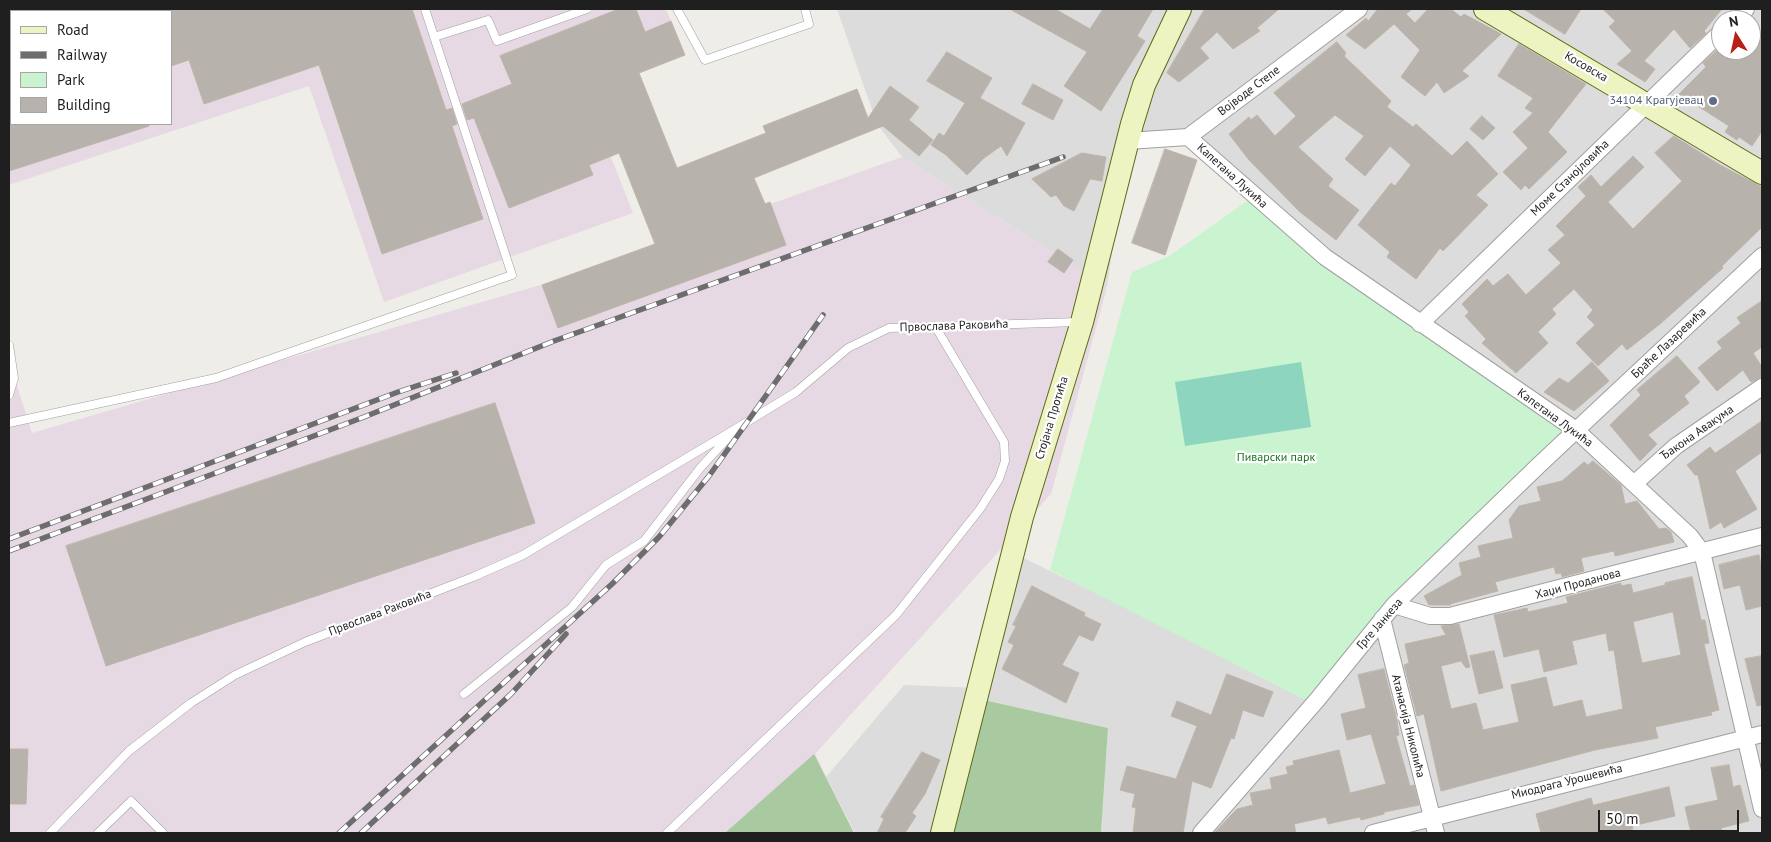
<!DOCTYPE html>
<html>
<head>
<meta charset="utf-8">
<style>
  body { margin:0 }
  #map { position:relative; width:1771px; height:842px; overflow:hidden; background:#efede7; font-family:"PT Sans",sans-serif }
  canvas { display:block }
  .frame { position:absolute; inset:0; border:10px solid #1f1f1f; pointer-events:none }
  .legend { position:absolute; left:10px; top:10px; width:162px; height:115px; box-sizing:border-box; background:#fff; border:1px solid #a5a5a5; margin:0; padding:6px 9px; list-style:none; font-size:15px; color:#1f1f1f }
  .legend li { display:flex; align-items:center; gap:10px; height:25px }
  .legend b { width:25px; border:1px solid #a5a5a5 }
  .north { position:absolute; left:1711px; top:10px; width:50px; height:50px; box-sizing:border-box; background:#fff; border:1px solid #a5a5a5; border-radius:50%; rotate:350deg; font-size:14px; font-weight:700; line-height:20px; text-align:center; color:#1f1f1f }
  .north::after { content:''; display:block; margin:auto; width:18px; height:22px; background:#b82016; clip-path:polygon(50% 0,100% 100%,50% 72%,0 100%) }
  .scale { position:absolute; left:1598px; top:810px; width:141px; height:22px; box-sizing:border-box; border:2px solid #1f1f1f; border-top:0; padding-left:6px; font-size:15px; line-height:18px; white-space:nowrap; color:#1f1f1f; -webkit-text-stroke:4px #fff; paint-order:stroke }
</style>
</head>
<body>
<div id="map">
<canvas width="1771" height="842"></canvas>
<div class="frame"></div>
<ul class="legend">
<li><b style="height:6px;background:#edf3c1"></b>Road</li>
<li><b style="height:6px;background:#6d6d6d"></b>Railway</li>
<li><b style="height:14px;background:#c9f4cf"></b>Park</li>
<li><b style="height:14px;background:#b8b2ac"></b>Building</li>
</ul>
<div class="north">N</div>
<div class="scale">50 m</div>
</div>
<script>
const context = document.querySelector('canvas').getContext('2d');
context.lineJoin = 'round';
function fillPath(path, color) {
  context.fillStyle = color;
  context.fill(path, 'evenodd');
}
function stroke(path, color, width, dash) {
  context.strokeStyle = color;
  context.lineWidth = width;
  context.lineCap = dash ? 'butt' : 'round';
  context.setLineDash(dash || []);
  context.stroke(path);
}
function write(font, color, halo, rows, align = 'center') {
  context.font = font + ' "PT Sans",sans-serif';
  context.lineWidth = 4.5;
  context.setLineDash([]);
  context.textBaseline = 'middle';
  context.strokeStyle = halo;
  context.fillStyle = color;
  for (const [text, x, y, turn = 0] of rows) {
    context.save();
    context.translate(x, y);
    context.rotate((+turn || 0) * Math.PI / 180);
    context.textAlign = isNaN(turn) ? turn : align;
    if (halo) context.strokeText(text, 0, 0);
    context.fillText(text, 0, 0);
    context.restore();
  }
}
fillPath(new Path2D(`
  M837,9H1762V833H1101L1108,728L984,700L954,833H855L826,777L904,685L980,688L1013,553L1317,700L1253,195L1188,137L1128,141L1107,287L902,157L877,124ZM1721,20H1751V50H1721Z`), '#dddcdc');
fillPath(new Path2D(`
  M9,9H666L685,55L586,94L633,213L384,302L309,86L9,185ZM11,11H171V124H11Z
  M902,157L1107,287L1051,494L815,754L854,833H9V360L32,433L561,279Z`), '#e7d9e4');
fillPath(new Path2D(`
  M984,700L1108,728L1101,833H954Z
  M814,754L854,833H725Z`), '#a9caa0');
fillPath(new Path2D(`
  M1250,199L1571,434L1391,609L1313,704L1050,570L1132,272L1169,256Z`), '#c9f4cf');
fillPath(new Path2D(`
  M1301,362L1311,427L1185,446L1175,382Z`), '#8dd5be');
const building = new Path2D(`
  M171,9H412L446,110L452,108L457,124L452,126L483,219L382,254L319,65L204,104L189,60L171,66Z
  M619,9H636L645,32L671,21L685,55L639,73L677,168L766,133L763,126L857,89L868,118L890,86L919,107L909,120L933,140L919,156L883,126L754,178L765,204L770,202L786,245L558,328L542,285L655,244L619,153L589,165L593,175L509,208L474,118L467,120L462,104L512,84L500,56Z
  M1010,9H1055L1090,29L1103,9H1153L1137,36L1145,41L1101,111L1064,86L1087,52Z
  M1205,9H1279L1257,28L1260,31L1233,49L1217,32L1200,48L1209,58L1179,82L1167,73Z
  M1378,9H1412L1406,14L1415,23L1428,9H1451L1461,17L1464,14L1501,34L1462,71L1469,76L1444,93L1437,82L1425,96L1401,77L1420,50L1394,24L1365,49L1346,35L1366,18L1368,21Z
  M1524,9H1581L1565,34Z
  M1603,9H1722L1704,31L1706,33L1690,48L1674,29L1644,61L1655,69L1645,82L1617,64L1632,51L1609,27L1615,21Z
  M1762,37V131L1752,146L1739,137L1737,140L1725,132L1729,126L1679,94L1706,67L1703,63L1717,50H1751Z
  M1337,42L1346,53L1344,56L1391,101L1387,107L1413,127L1416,124L1452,156L1467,141L1498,174L1476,195L1488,205L1443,251L1440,248L1416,279L1387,257L1390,252L1358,225L1391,183L1395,186L1411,165L1390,146L1365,176L1345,159L1364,136L1335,115L1298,147L1333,179L1328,186L1359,210L1336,240L1300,212L1249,160L1229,134L1249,117L1251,120L1257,115L1275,136L1296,116L1274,93Z
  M1519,44L1586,84L1548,132L1567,152L1529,189L1525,185L1521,190L1503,172L1528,148L1513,132L1533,113L1525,108L1533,98L1498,76Z
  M947,52L992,78L980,98L1025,123L1007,156L1001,146L984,158L967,175L946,155L931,145L939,133L944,136L965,103L927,81Z
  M1033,84L1063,100L1053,120L1022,104Z
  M1482,116L1495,128L1483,140L1470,129Z
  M9,124H149V126L9,171Z
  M1674,136L1720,165L1762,187V227L1722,266L1723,268L1660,324L1627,350L1622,344L1598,366L1576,343L1595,325L1587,317L1593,310L1574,289L1552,309L1556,314L1538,332L1548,343L1516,373L1482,343L1486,339L1465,316L1469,312L1462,304L1487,279L1493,286L1508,274L1526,295L1561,263L1548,250L1565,235L1556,226L1586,196L1578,187L1591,175L1601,187L1633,156L1644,167L1608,202L1633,229L1682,181L1655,153Z
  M1165,149L1197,160L1165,255L1132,243Z
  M1082,153L1106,157L1102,181L1090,179L1074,211L1064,206L1056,195L1051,197L1032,179Z
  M1058,249L1073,260L1064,273L1048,262Z
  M1762,301V347L1753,353L1762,367V377L1751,382L1743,370L1717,391L1698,368L1722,348L1717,342L1741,323L1737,318Z
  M1677,356L1700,382L1684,396L1689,403L1648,435L1657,444L1640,461L1610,425L1641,395L1637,390Z
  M1592,362L1609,381L1574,411L1544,392L1559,378L1568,383Z
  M495,403L535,523L106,666L66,546Z
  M1762,421V452L1735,471L1757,509L1724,528L1721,522L1710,529L1698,475H1695L1687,465L1710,447L1715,453Z
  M1593,461L1621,485L1625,504L1637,501L1659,529L1666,528L1671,532L1674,542L1615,556L1614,551L1581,558L1584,571L1562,577L1561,573L1556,574L1554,567L1495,582L1498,591L1450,604L1451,605H1429L1424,596L1462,575L1459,563L1481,557L1478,546L1513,538L1509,520L1519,506L1541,501L1537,487L1562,481L1584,462L1588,465Z
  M1759,555L1762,570V606L1746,610L1740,585L1724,589L1719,565Z
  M1692,577L1701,620H1705L1709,643L1704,644L1719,710L1711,712L1712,715L1655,727L1658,738L1595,750L1441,791L1424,714L1417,716L1404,665L1409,663L1405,644L1446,635L1441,626L1459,624L1470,667L1466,668L1461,661L1441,666L1451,709L1476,703L1483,730L1519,722L1511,685L1546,677L1553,707L1582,700L1586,717L1623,709L1614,650L1609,651L1606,633L1572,641L1577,664L1544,672L1539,649L1504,657L1494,615L1527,608L1528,612L1568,603L1566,597L1621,583V586L1631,584L1633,593L1665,585V583ZM1673,612L1681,655L1642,663L1633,622Z
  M1032,586L1085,613L1084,616L1101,624L1093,641L1079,635L1062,665L1079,673L1066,703L1002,669L1014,645L1008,642L1016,626L1013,625Z
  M1494,651L1503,688L1479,694L1470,656Z
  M1762,656V705L1757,706L1745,659Z
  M1384,669L1397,720L1399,735L1396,736L1410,786L1414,785L1419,805L1384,812V814L1361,820L1360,817L1328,824L1326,817L1294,824L1296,833H1214L1237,809L1253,805L1250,793L1272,789L1270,778L1288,774L1286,767L1294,765L1293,761L1339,750L1350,793L1386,784L1371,734L1347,740L1341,714L1366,708L1358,675Z
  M1227,674L1273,692L1263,717L1243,710L1234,739L1231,738L1211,788L1192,781L1183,833H1133L1136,808L1132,807L1135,794L1120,790L1127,766L1176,779L1197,726L1171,716L1177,701L1211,715Z
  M9,749H28L26,804H9Z
  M922,752L940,760L925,794L912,813L916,816L905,833H877L884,819L881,817Z
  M1729,765L1733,787L1740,785L1749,821L1721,828L1723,833H1691L1685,807L1718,800L1711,768Z
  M1669,787L1675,816L1632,826L1633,829L1615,833H1541L1536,814L1591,798L1593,805Z`);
fillPath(building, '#b8b2ac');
stroke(building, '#bfb5aa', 1);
const lane = new Path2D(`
  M677,9L705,60L809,24L805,9
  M434,37L488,20L497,41L587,9
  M9,345L14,378L9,395
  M9,423L216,378L512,275L425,9
  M464,694L572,607L606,565L644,541L701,467L737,428L796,392L848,348L889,328L1079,322
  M50,833L129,751L191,703L235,675L305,642L473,577L523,555L737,428
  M98,833L131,801L163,833
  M667,833L896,615L980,509L999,479L1005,461L1004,442L935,326`);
const street = new Path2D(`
  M1734,20L1746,9
  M1188,137L1325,257L1576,430L1690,536L1702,552L1762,809
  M1128,141L1188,137L1359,9
  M1420,324L1721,32
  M1635,483L1676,446L1762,387
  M1394,605L1430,616H1450L1762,536
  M1382,619L1436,833
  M1201,833L1317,700L1394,605L1539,465L1762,256
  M1373,833L1762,734`);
const secondary = new Path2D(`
  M1485,9L1762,173
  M942,833L1022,517L1082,322L1132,124L1144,85L1180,9`);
stroke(lane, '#a0a0a0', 9);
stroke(street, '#a0a0a0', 18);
stroke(secondary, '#5c6b11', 24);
stroke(lane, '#fff', 8);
stroke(street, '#fff', 16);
stroke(secondary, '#edf3c1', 22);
const rail = new Path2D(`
  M9,539L398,392L456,373
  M9,551L364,417L554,341L1063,157
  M339,833L612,584L659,537L709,476L823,315
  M361,833L511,694L566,634`);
stroke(rail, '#6d6d6d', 5.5);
stroke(rail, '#fff', 4, [11]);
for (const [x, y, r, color] of [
  [1713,101,5,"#5c6f8a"]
]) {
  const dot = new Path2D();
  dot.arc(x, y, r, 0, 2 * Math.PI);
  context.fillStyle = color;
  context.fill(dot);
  stroke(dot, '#fff', 2);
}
write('12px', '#1f1f1f', '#fff', [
  ["Косовска",1586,67,30],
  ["Војводе Степе",1249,91,-37],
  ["Капетана Лукића",1232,176,42],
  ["Моме Станојловића",1570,178,-44],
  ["Првослава Раковића",954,326,-2],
  ["Браће Лазаревића",1669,343,-43],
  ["Стојана Протића",1052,418,-73],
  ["Капетана Лукића",1555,418,36],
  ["Ђакона Авакума",1697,433,-35],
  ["Хаџи Проданова",1578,584,-15],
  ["Првослава Раковића",380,613,-21],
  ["Грге Јанкеза",1380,624,-49],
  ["Атанасија Николића",1408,726,76],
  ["Миодрага Урошевића",1567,782,-14]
]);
write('12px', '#4e5e75', '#fff', [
  ["34104 Крагујевац",1703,101]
], 'right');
write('12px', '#187325', '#fff', [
  ["Пиварски парк",1276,458]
]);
</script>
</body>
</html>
